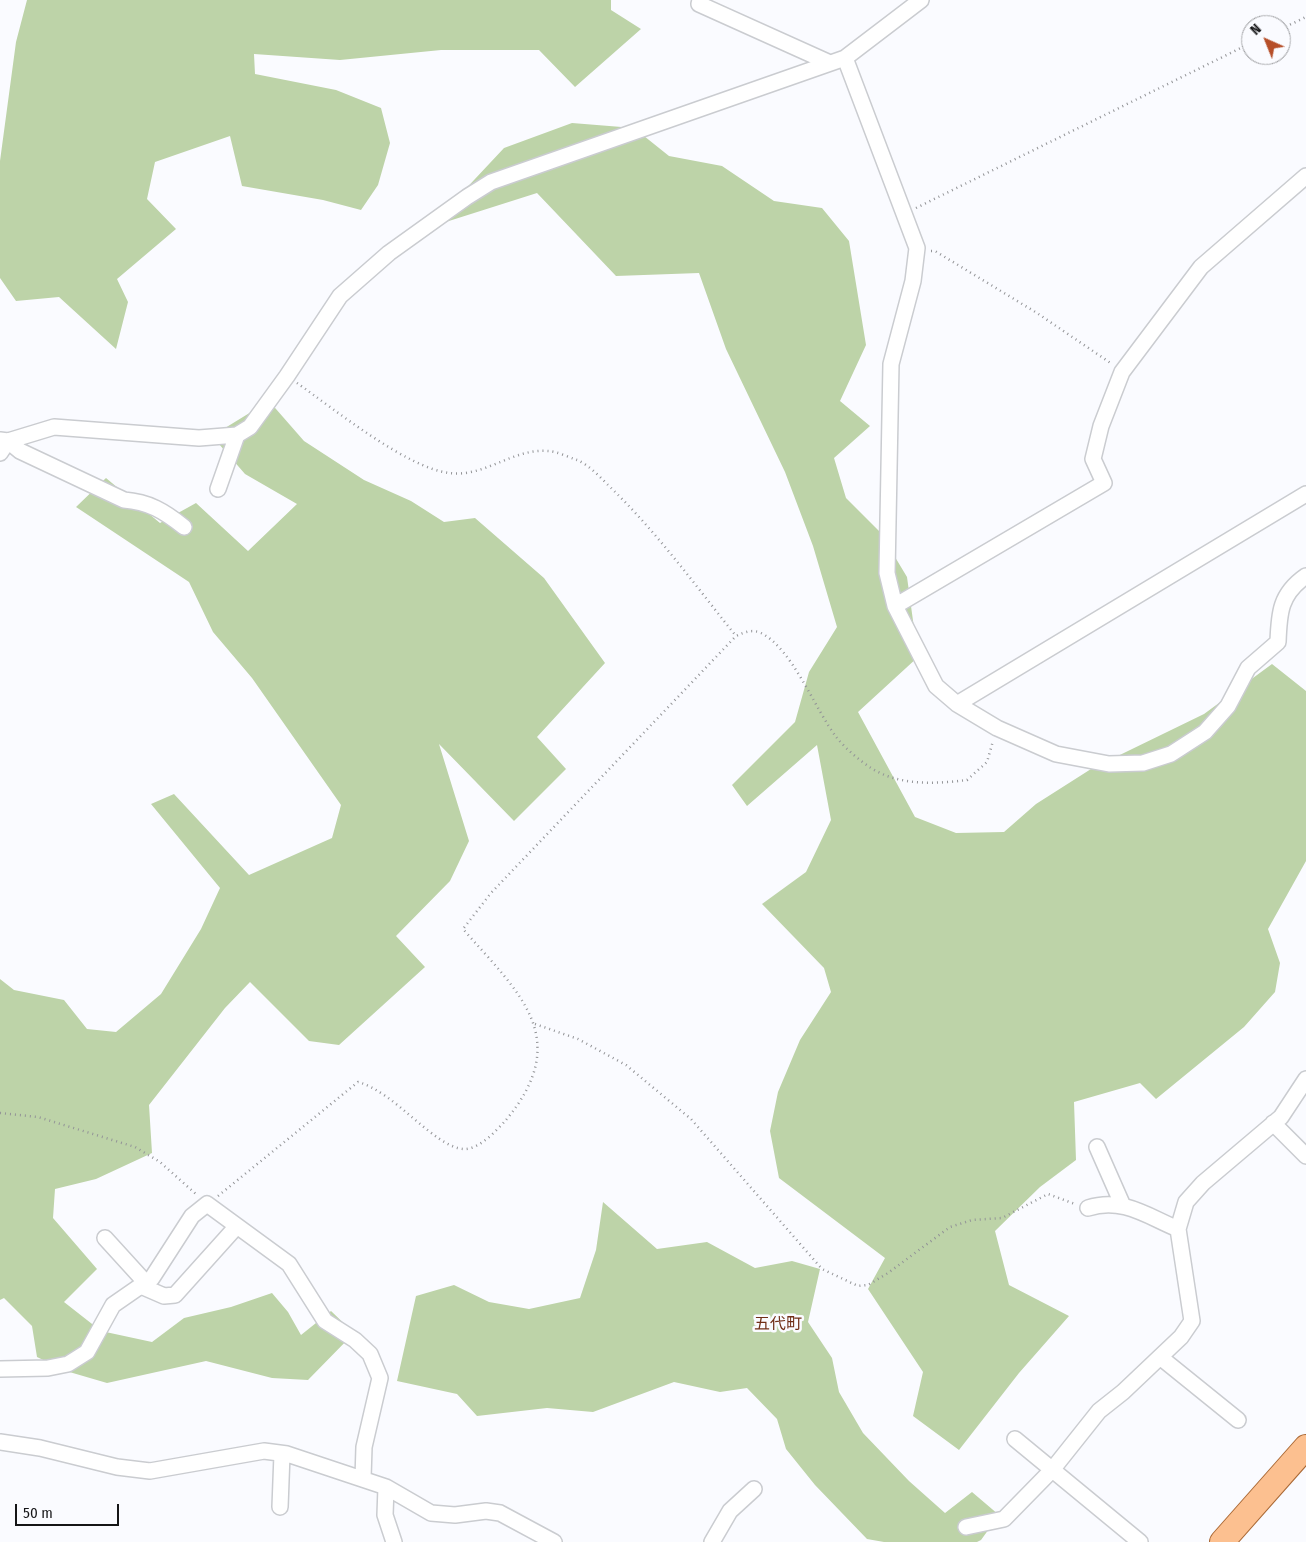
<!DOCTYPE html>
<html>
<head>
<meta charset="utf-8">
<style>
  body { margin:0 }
  #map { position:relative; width:1306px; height:1542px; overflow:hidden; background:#fafbff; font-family:"Fira Sans Condensed",sans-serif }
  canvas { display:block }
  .north { position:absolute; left:1241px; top:15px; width:50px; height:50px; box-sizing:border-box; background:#fafbff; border:1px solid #9e9fa2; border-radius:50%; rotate:316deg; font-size:14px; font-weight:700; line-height:20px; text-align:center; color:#151517 }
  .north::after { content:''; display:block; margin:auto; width:18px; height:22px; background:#b64f29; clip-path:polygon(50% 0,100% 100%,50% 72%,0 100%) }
  .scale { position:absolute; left:15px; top:1504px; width:104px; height:22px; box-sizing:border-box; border:2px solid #151517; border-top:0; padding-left:6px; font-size:15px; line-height:18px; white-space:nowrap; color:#151517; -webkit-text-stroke:4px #fafbff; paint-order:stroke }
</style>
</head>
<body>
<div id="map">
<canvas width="1306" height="1542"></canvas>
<div class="north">N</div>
<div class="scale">50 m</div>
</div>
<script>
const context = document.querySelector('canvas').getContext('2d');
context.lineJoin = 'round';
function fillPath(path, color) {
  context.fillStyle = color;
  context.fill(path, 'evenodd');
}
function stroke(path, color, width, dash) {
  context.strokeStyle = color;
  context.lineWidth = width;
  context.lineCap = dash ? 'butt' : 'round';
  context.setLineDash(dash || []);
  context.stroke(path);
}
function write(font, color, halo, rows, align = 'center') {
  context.font = font + ' "Fira Sans Condensed","Noto Sans JP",sans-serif';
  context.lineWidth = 5;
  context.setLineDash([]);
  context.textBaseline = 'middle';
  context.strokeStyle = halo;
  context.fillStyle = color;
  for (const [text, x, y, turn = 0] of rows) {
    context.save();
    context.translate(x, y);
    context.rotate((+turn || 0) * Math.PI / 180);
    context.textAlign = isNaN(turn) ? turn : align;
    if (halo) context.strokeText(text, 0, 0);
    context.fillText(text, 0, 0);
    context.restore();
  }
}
fillPath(new Path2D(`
  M27,0H611V10L641,29L575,87L539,50H441L340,60L254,54L255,74L336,90L381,108L390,143L378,185L361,210L323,200L242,186L230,136L155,162L147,199L176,229L117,279L128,302L116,349L59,297L16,301L0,278V161L16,42Z
  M572,123L634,128L669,156L722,166L774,201L822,208L849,241L866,345L840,401L870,426L834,458L846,498L880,532L907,577L918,657L858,712L915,817L956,833L1004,832L1036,804L1091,769L1204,714L1272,664L1306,691V861L1268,929L1280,963L1275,992L1244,1027L1156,1099L1140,1083L1074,1102L1076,1160L1040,1187L995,1231L1009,1285L1069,1316L1019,1373L959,1450L913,1416L923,1372L868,1289L885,1258L779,1178L770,1131L778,1092L800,1040L831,992L824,968L762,904L806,872L831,820L817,745L747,806L732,785L795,722L809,672L837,627L813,546L785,472L726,349L699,273L616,276L537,193L430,227L504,148Z
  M269,401L304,441L364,480L411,501L444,522L475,518L544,578L605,663L537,737L566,769L514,821L439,744L469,841L450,881L396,936L425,967L339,1045L309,1041L250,982L225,1008L149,1105L152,1153L96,1179L55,1189L53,1218L97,1269L64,1302L101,1331L152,1342L184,1318L231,1307L272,1293L288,1312L301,1335L331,1311L354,1333L308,1380L272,1378L206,1361L107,1383L66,1371L37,1357L32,1326L4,1298L0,1300V979L14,990L64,1000L87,1029L116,1032L161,994L201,929L220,888L151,804L174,794L249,875L332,838L341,805L252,678L213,632L189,582L76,507L106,478L160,523L196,503L248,551L297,504L245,474L212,436Z
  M603,1202L657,1249L707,1242L755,1268L792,1261L820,1269L808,1322L832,1358L839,1392L863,1433L909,1481L945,1513L972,1492L999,1515L981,1540L977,1542H884L867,1539L815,1485L786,1449L777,1419L747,1388L720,1392L674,1382L593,1412L547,1408L477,1416L457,1394L397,1381L416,1296L454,1285L489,1302L529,1309L580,1298L596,1250Z`), '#bdd3a8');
const street = new Path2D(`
  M700,0L699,4L830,63
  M845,58L917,248L913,281L891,364L887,573L895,606L936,686L957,704L997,728L1056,754L1109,764L1143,763L1171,754L1205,732L1228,706L1248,668L1278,642C1279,613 1280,594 1306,576
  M0,440L8,441L54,427L199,438L237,435L250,427L287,376L340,296L389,253L467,197L491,182L845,58L921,0
  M8,441L20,451L124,500C149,502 164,511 184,527
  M0,453L8,441
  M218,489L237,435
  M895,606L1104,483L1093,459L1101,426L1122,372L1201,267L1306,176
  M957,704L1306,494
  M1273,1123L1306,1156
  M1097,1147L1123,1206
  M1088,1208C1122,1197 1147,1216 1178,1229
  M105,1238L146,1283
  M141,1286L164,1296L175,1295L237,1226
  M1160,1357L1238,1420
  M0,1369L48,1368L68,1364L87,1352L113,1305L152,1278L192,1216L207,1204L289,1264L325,1321L355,1340L370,1354L380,1378L364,1447L363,1478
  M1015,1439L1140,1542
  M0,1442L40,1448L117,1467L150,1471L264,1451L287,1454L386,1487L431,1513L455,1515L486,1511L500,1513L554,1542
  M386,1487L385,1515L394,1542
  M280,1507L282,1454
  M966,1527L1004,1519L1052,1470L1099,1411L1123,1392L1181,1337L1192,1321L1178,1229L1186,1202L1203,1183L1281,1117L1306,1079
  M712,1542L730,1511L754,1489`);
const primary = new Path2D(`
  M1222,1542L1306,1447`);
stroke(street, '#caccd0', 18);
stroke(primary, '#aa6936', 26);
stroke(new Path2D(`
  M1281,29L1306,17
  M916,208L1251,43
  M931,251H935L1037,313L1112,364
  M297,383C334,409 407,468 449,473C484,478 513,448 548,451C556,451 568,457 577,460C589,465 599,476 609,486C656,531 695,585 736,636
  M535,1024L578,1039L626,1065L691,1119L822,1269L858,1286L868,1285L888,1273L950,1227L972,1220L1002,1218L1048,1194L1075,1204
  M0,1113L38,1117L135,1147L160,1162L197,1195
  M218,1196L358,1082C395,1092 433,1146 463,1149C479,1150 496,1131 506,1120C574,1038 519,993 463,929L491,893L736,636C745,632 752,629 761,633C793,649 815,710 837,738C846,749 859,760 871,768C899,786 936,784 967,780L987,762L993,741`), '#939497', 2.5, [1, 4]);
stroke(street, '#fff', 15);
stroke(primary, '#fcc090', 24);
write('16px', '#702e16', '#fafbff', [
  ["五代町",778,1325]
]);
</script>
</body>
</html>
